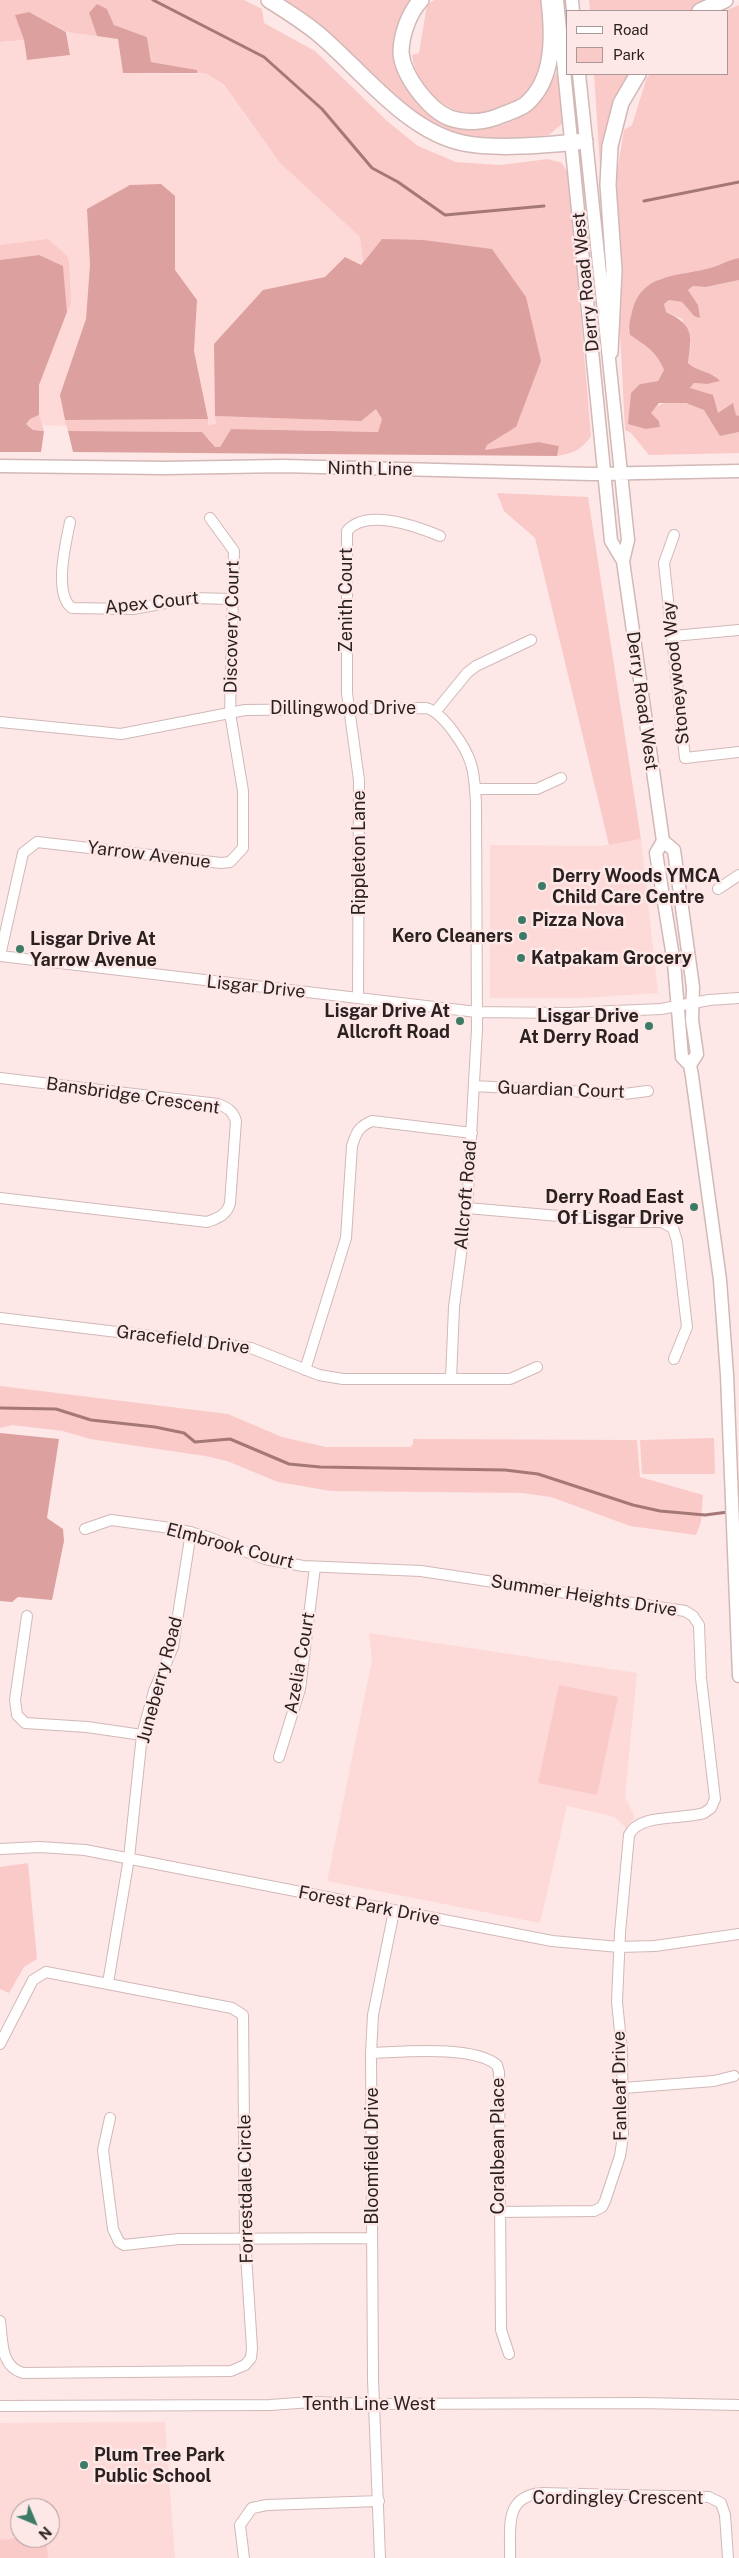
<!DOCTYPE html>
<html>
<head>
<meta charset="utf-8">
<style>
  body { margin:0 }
  #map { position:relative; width:739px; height:2558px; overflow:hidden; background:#fde8e7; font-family:"Public Sans",sans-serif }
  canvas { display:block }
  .legend { position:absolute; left:566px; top:10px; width:162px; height:65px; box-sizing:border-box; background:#fde8e7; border:1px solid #a99897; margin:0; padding:6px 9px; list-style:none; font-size:15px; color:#2a2120 }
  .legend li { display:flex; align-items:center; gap:10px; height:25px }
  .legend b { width:25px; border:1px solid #a99897 }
  .north { position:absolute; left:10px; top:2498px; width:50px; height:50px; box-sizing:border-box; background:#fde8e7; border:1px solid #a99897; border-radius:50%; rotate:135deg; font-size:14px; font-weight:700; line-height:20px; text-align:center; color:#2a2120 }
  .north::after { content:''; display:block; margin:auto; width:18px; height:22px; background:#3d7b68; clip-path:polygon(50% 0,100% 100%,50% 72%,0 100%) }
</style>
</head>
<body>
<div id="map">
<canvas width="739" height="2558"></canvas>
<ul class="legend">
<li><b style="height:6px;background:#fff"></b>Road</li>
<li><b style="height:14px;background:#facac8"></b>Park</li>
</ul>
<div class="north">N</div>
</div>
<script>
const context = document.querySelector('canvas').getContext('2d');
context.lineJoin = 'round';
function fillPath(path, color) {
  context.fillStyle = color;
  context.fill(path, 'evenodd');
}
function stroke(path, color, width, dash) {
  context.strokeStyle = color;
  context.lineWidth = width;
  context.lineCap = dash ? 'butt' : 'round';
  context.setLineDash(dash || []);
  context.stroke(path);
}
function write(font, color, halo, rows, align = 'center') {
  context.font = font + ' "Public Sans",sans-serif';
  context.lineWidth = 5;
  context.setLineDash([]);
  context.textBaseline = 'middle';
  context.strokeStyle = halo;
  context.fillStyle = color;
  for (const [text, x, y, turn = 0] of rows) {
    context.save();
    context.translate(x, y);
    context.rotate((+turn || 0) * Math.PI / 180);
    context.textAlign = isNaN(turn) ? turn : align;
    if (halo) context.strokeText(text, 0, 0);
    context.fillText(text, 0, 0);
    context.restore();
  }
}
fillPath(new Path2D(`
  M67,32L118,38L123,73L207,74L224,86L280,163L360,237L385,428L62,426L0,423V42L24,40L27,60L70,55Z
  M641,839L658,993L582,998H490V845L600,846Z
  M369,1633L637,1673L625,1797L635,1817L626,1828L615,1817L567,1806L540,1923L327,1881L372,1660Z
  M165,2422L175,2558H0V2423ZM20,2508H50V2538H20Z`), '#fddad8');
fillPath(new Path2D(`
  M0,0H244L262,9L264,23L315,51L386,120L418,146L456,162L500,165L548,159L562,163L569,175L591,436C582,449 573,454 557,456L559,446L540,442L484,451L487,445L516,427L382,239L363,262L360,237L280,163L224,85L207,74L197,73V70L151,62L147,37L114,25L107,9L89,13L97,36L67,32L29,12L16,15L24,40L0,42Z
  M281,0H415C410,8 400,21 399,30C398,39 403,52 404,61C406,70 406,86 412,94C448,151 533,135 555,74H561L565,121L549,135L488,141L452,135L427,123Z
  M434,0H546C546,16 547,56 543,69C538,84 525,95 512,102C507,105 501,110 496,111C457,124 416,93 412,55L419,53L427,5Z
  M589,0H711L690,11H590Z
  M739,5V258L708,269L659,279L628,329L630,335C645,345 657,352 664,370L658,381L640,384L628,423L646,429L660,427L659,421L651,413C659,397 689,401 703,409C710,414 716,429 720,436L739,432V453L649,455L631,433L625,430L618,293L617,172L624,130L632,125L647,77L651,74H728V11H725Z
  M594,74H630L604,165H600Z
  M48,239L67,256L69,262L71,303L67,312L63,266L39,255L0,260V245Z
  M739,280V416L718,413L690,388L694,383L707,384L716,376L692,368L688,363L691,343L682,319L666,312L664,304L669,300L682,302L694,316L698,305L688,290L693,286L706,287Z
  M376,409L382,419L378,432L231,429L220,447H215L202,432L68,431L65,420L208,419V425L216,424L215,416L361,421Z
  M39,415L44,431L33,430L26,424L30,419Z
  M497,493L588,497L641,839L609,845L535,538L504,511Z
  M0,1386L228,1414L282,1437L326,1447H410L413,1444V1439L637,1440L640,1477L703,1495L701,1522L696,1535L630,1526L551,1497L522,1493L331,1491L278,1482L227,1461L205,1456L90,1439L63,1431L12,1425L0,1428Z
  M714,1438L715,1474H642L640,1440Z
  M559,1685L618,1697L597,1795L538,1783Z
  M28,1863L37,1959L24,1967L9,1993L0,1989V1867Z
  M20,2538H46L48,2558H0V2540Z`), '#facac8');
fillPath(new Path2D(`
  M97,4L107,9L114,25L147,37L151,62L197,70V73H123L118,39L97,36L89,13Z
  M29,12L66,32L70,55L27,60L24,40L15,15Z
  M161,184L175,196V270L197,300L194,351L208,419L65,420L60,395L86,319L90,265L87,209L130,185Z
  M382,239L423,240L492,249L526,297L541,361L516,427L487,445L485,450L539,442L559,446L557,456L73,452L68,431L202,432L215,447H220L231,429L378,432L382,419L376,409L361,421L215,416L214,344L263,290L325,277L345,257L361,265Z
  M39,255L63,266L67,312L39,385V415L30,419L26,424L33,430L44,431L41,452H0V260Z
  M739,258V280L706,287L693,286L688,290L698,305L700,318L694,316L682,302L669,300L664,304L666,312C694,325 692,335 688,363C697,372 712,371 720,381L707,384L694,383L690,388L713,395L718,413L733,403L736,415L739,416V432L720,436L704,410L686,403H659L651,413L659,421L660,427L646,429L628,424L631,393L640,384L658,381L664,370C657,352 645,345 630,335C628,327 630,320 632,312C641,274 674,277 706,269C717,267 728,260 739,258Z
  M0,1433L59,1439L47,1518L63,1529L64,1541L52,1600L18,1597L12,1602L0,1601Z`), '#dca09f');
stroke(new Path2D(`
  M153,0L264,57L322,109L372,168L398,182L445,215L544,206
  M644,201L739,182
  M0,1408L56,1409L91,1420L155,1427L184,1433L195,1442L230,1439L289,1464L320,1467L505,1470L538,1474L633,1505L660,1511L705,1515L728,1512`), '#a47876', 3);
const minor = new Path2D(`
  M70,522C66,542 53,594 72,608L133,609L193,598L232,599
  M674,535L664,563L685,758L739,752
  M673,636L739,630
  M436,711L467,673L476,666L531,640
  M0,722L121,734L245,710L426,708C443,712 466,747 471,764C475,776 475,790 476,803L477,1029L467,1208L454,1307L451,1379
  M475,789H537L561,778
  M718,889L739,875
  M0,956L477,1012L568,1013L661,1009L709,1000L739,998
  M0,956L23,853L37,842L221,863L230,862L243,848V791L230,713L234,551L210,518
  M358,998L359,780L347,693V531C366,508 416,526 440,536
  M0,1078L218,1104C228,1108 233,1111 236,1121L230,1203C227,1215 218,1218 207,1222L0,1198
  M474,1086L624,1094L648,1091
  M467,1208L628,1222H662L673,1228L677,1241L687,1327L674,1359
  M0,1318L251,1348L319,1375L343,1379H510L537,1367
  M305,1370L346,1238L352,1146C356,1133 358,1127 372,1121L472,1133
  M85,1529L111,1520L178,1529L205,1536L265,1559L303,1566L421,1571L685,1611L693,1616L699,1625L701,1678L715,1799L711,1808L704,1813C683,1820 639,1813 629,1835L620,1933L617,2002L622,2051L623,2136L620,2156L605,2201L602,2207L594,2211L499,2212
  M27,1616L15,1700L17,1715L25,1723L87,1727L142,1735
  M279,1757L300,1689L315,1567
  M0,1849L40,1847L85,1850L552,1941L619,1947L655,1946L739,1934
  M108,1983L129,1858L142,1735L154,1691L173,1647L191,1532
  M0,2044L33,1980L46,1972L232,2008L243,2015L245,2239L252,2348L251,2358L245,2365L231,2371L23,2373C0,2366 3,2342 0,2321
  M371,2053C403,2052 472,2045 497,2065L499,2072L501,2330L509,2354
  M623,2088L714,2081L734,2076
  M110,2118L103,2150L113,2229L119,2242L124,2245L179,2239L372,2238
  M0,2406L270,2405L312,2402L374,2404L640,2403L739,2405
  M244,2558L240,2525L252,2508L267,2505L379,2501
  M380,2558L373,2379L371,2053L373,2015L394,1911
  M510,2558C511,2529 503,2498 540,2493L709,2497L721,2503L725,2515L728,2558`);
const major = new Path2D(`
  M557,0L611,541L623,561L663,841L656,853L674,963L682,1057L690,1065L692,1076L720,1280L727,1375L739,1676
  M572,0L573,11
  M579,74L628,540L623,561
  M0,466L165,468L283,466L591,474L739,471
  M663,841L674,850L693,987L692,1020L697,1054L690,1065`);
const highway = new Path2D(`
  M269,0C285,10 301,20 316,32C360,68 405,131 463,143C497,150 550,145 585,141
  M421,0C409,13 401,35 401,53C403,76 429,110 450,118C467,124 486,122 502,115C509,112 520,109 526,104C555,79 553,35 549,0
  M700,11L725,0
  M610,352L614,270L608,185L610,146L621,103L638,74`);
stroke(minor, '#d2b8b7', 12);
stroke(major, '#d2b8b7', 15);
stroke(highway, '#d2b8b7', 18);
stroke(minor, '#fff', 10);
stroke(major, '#fff', 12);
stroke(highway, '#fff', 15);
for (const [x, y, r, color] of [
  [542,886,5,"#3d7b68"],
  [522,920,5,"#3d7b68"],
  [523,936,5,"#3d7b68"],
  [20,949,5,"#3d7b68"],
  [521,958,5,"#3d7b68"],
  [460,1021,5,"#3d7b68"],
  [649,1026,5,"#3d7b68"],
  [694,1207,5,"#3d7b68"],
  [84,2465,5,"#3d7b68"]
]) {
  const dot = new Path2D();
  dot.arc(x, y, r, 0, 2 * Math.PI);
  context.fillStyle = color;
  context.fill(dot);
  stroke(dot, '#fde8e7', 2);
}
write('18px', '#2a2120', '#fde8e7', [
  ["Derry Road West",586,282,-96],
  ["Ninth Line",370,469,1],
  ["Zenith Court",346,600,-90],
  ["Apex Court",152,603,-6],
  ["Discovery Court",232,627,-89],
  ["Stoneywood Way",676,673,-96],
  ["Derry Road West",642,701,82],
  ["Dillingwood Drive",343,708],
  ["Rippleton Lane",359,853,-90],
  ["Yarrow Avenue",149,855,7],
  ["Lisgar Drive",256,987,6],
  ["Guardian Court",561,1090,2],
  ["Bansbridge Crescent",133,1096,8],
  ["Allcroft Road",466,1195,-85],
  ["Gracefield Drive",183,1340,7],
  ["Elmbrook Court",230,1546,15],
  ["Summer Heights Drive",584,1596,9],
  ["Azelia Court",300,1663,-80],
  ["Juneberry Road",160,1680,-75],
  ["Forest Park Drive",369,1906,11],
  ["Fanleaf Drive",620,2086,-91],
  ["Coralbean Place",498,2146,-90],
  ["Bloomfield Drive",372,2156,-90],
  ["Forrestdale Circle",246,2189,-91],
  ["Tenth Line West",369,2404],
  ["Cordingley Crescent",618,2498]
]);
write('bold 18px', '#2a2120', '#fde8e7', [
  ["Derry Woods YMCA",552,876],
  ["Child Care Centre",552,897],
  ["Pizza Nova",532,920],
  ["Kero Cleaners",513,936,"right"],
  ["Lisgar Drive At",30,939],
  ["Yarrow Avenue",30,960],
  ["Katpakam Grocery",531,958],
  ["Lisgar Drive At",450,1011,"right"],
  ["Allcroft Road",450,1032,"right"],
  ["Lisgar Drive",639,1016,"right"],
  ["At Derry Road",639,1037,"right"],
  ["Derry Road East",684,1197,"right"],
  ["Of Lisgar Drive",684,1218,"right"],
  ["Plum Tree Park",94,2455],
  ["Public School",94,2476]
], 'left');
</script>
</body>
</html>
